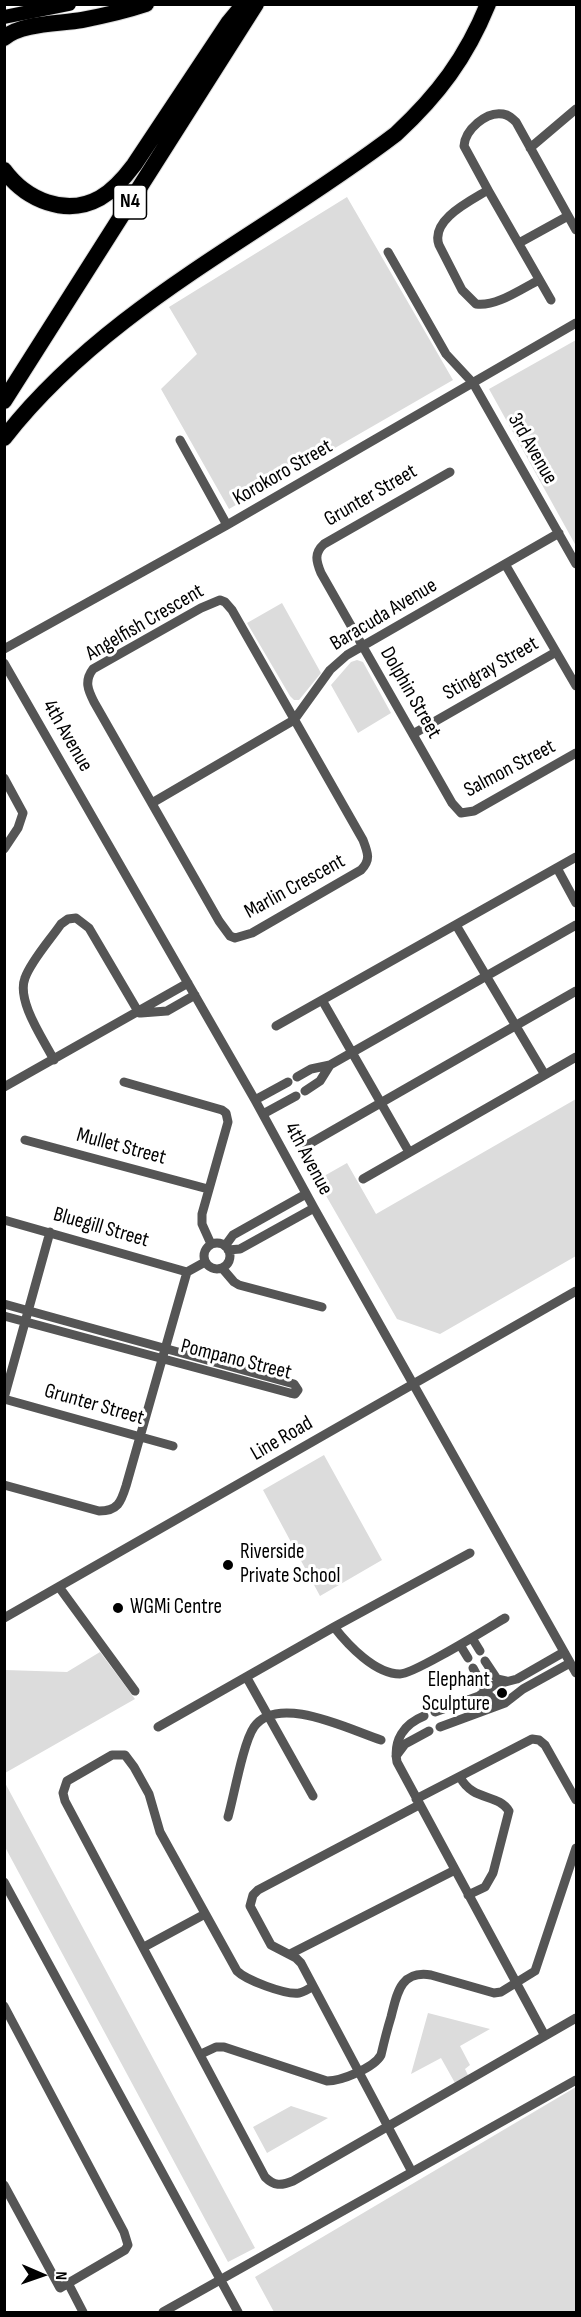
<!DOCTYPE html>
<html>
<head>
<meta charset="utf-8">
<style>
  body { margin:0 }
  #map { position:relative; width:581px; height:2317px; overflow:hidden; background:#fff; font-family:"Sofia Sans Condensed",sans-serif }
  canvas { display:block }
  .frame { position:absolute; inset:0; border:6px solid #000; pointer-events:none }
  .north { position:absolute; left:12px; top:2245px; width:60px; height:60px; -webkit-text-stroke:4px #fff; paint-order:stroke; rotate:92deg; font-size:16px; font-weight:700; line-height:24px; text-align:center; color:#000 }
  .north::after { content:''; display:block; margin:auto; width:21px; height:27px; background:#000; clip-path:polygon(50% 0,100% 100%,50% 72%,0 100%) }
</style>
</head>
<body>
<div id="map">
<canvas width="581" height="2317"></canvas>
<div class="frame"></div>
<div class="north">N</div>
</div>
<script>
const context = document.querySelector('canvas').getContext('2d');
context.lineJoin = 'round';
function fillPath(path, color) {
  context.fillStyle = color;
  context.fill(path, 'evenodd');
}
function stroke(path, color, width, dash) {
  context.strokeStyle = color;
  context.lineWidth = width;
  context.lineCap = dash ? 'butt' : 'round';
  context.setLineDash(dash || []);
  context.stroke(path);
}
function write(font, color, halo, rows, align = 'center') {
  context.font = font + ' "Sofia Sans Condensed",sans-serif';
  context.lineWidth = 6;
  context.setLineDash([]);
  context.textBaseline = 'middle';
  context.strokeStyle = halo;
  context.fillStyle = color;
  for (const [text, x, y, turn = 0] of rows) {
    context.save();
    context.translate(x, y);
    context.rotate((+turn || 0) * Math.PI / 180);
    context.textAlign = isNaN(turn) ? turn : align;
    if (halo) context.strokeText(text, 0, 0);
    context.fillText(text, 0, 0);
    context.restore();
  }
}
fillPath(new Path2D(`
  M347,197L453,380L229,509L161,389L197,354L169,307Z
  M576,340V546L489,389Z
  M282,603L321,673L299,700H294L290,696L247,623Z
  M357,660L363,662L391,713L358,733L331,685L351,662Z
  M576,1099V1256L440,1334L397,1319L317,1180L347,1163L376,1214Z
  M324,1455L382,1560L320,1596L263,1490Z
  M100,1652L135,1699L5,1773V1670L67,1672Z
  M4,1781L255,2248L228,2262L5,1847Z
  M428,2013L490,2029L460,2046L470,2065L465,2069L468,2075L455,2083L441,2058L411,2074Z
  M576,2087V2312H274L255,2277Z
  M291,2106L328,2118L267,2153L253,2127Z`), '#dcdcdc');
const primary = new Path2D(`
  M4,17L69,4`);
const highway = new Path2D(`
  M4,38C21,23 59,24 82,20C103,16 125,11 146,4
  M4,170C26,200 66,217 100,198C114,190 125,177 134,165L229,22L244,4
  M4,401L256,4
  M4,438C108,305 264,235 396,134C438,95 466,58 488,4`);
stroke(primary, '#dbdbdb', 15);
stroke(highway, '#dbdbdb', 18);
stroke(new Path2D(`
  M530,148L576,109
  M488,190L464,146C465,130 486,111 503,114C509,115 512,118 516,122L576,230
  M519,243L568,216
  M388,252L446,354L473,383L576,564
  M539,280C521,289 496,307 476,304L462,290L439,245C430,220 470,201 488,190L551,300
  M180,440L227,525
  M450,472L324,544C314,553 316,561 321,573L452,803L461,813L474,811L576,753
  M505,564L576,686
  M220,600L225,602L232,610L363,840C368,853 371,860 361,870L252,933L235,938L230,936L219,921L94,702C88,690 84,681 93,669L201,608Z
  M4,649L227,525L576,323
  M4,663L255,1100L314,1208L576,1673
  M413,734L556,652
  M4,778L23,813L18,828L4,849
  M152,803L294,720L330,670L347,655L559,533
  M557,868L576,903
  M456,925L545,1075
  M322,1000L409,1152
  M141,1013L167,1011L195,995
  M276,1026L576,857
  M54,1060C44,1040 16,1001 25,978C31,961 50,940 61,924L68,919L76,918L89,928L139,1013
  M297,1077L311,1069L330,1065L576,925
  M124,1082L222,1110L226,1113L228,1122L202,1214V1224L211,1244
  M4,1087L188,983
  M305,1091L320,1081L330,1065
  M255,1100L288,1082
  M263,1114L296,1096
  M25,1140L208,1189
  M302,1148L576,991
  M363,1179L576,1057
  M4,1220L187,1272
  M204 1256a13 13 0 1 1 26 0a13 13 0 1 1-26 0Z
  M225,1246L233,1235L306,1194
  M228,1250L240,1249L314,1208
  M222,1268L234,1282L239,1285L322,1307
  M4,1304L294,1384L298,1390L295,1394L290,1393L4,1316
  M4,1398L50,1232
  M4,1399L173,1446
  M4,1485L99,1511C118,1511 121,1502 126,1486L187,1272L205,1262
  M59,1587L135,1691
  M4,1618L576,1291
  M334,1627C348,1645 375,1674 400,1674C414,1674 488,1628 505,1618
  M472,1638L480,1651
  M460,1645L468,1658
  M485,1661L497,1679L506,1681
  M473,1668C481,1682 487,1702 505,1703
  M247,1678L313,1796
  M435,1712L479,1696L494,1685L517,1679L564,1652
  M424,1716C404,1724 393,1740 397,1762L545,2036
  M158,1727L334,1627L470,1553
  M440,1727L505,1703L523,1689L570,1663
  M396,1756L405,1744L429,1731
  M460,1777C473,1802 498,1793 509,1811L493,1873L485,1887L468,1895
  M416,1799L532,1739L539,1740L545,1745L576,1800
  M228,1817C234,1796 243,1743 254,1727C278,1693 350,1730 381,1740
  M4,1882L238,2312
  M144,1947L205,1914
  M290,1954L455,1870
  M312,1987C308,1989 304,1992 299,1993C285,1995 246,1980 237,1971L160,1832L149,1794L134,1767L125,1755H112L67,1781L63,1793L65,1801L265,2177C274,2186 281,2186 293,2181L576,2018
  M4,2006L124,2232L128,2245L125,2250L60,2288L4,2185
  M201,2054L216,2047H224L327,2081C341,2081 374,2068 381,2055C384,2042 387,2030 391,2017C397,1994 400,1970 431,1975L494,1993L501,1992L535,1971L576,1848
  M412,2172L301,1963L296,1958L271,1945L250,1906L253,1895L258,1890L419,1805
  M68,2283L83,2312
  M163,2312L576,2080`), '#555', 9);
stroke(primary, '#000', 14);
stroke(highway, '#000', 16);
for (const [x, y, r, color] of [
  [228,1565,6,"#000"],
  [118,1608,6,"#000"],
  [502,1693,6,"#000"]
]) {
  const dot = new Path2D();
  dot.arc(x, y, r, 0, 2 * Math.PI);
  context.fillStyle = color;
  context.fill(dot);
  stroke(dot, '#fff', 2);
}
for (const [x, y, w] of [
  [130,202,33]
]) {
  const box = new Path2D();
  box.roundRect(x - w / 2, y - 17, w, 34, 4.5);
  context.fillStyle = '#fff';
  context.fill(box);
  stroke(box, '#000', 1.5);
}
write('bold 20px', '#000', null, [
  ["N4",130,202]
]);
write('21px', '#000', '#fff', [
  ["3rd Avenue",532,449,60],
  ["Korokoro Street",283,473,-30],
  ["Grunter Street",371,496,-30],
  ["Baracuda Avenue",384,615,-31],
  ["Angelfish Crescent",145,623,-30],
  ["Stingray Street",491,669,-30],
  ["Dolphin Street",410,693,60],
  ["4th Avenue",67,736,60],
  ["Salmon Street",510,769,-28],
  ["Marlin Crescent",295,887,-29],
  ["Mullet Street",121,1147,15],
  ["4th Avenue",308,1159,62],
  ["Bluegill Street",101,1228,16],
  ["Pompano Street",236,1360,14],
  ["Grunter Street",94,1405,16],
  ["Line Road",282,1439,-30]
]);
write('21px', '#000', '#fff', [
  ["Riverside",240,1553],
  ["Private School",240,1577],
  ["WGMi Centre",130,1608],
  ["Elephant",490,1681,"right"],
  ["Sculpture",490,1705,"right"]
], 'left');
</script>
</body>
</html>
